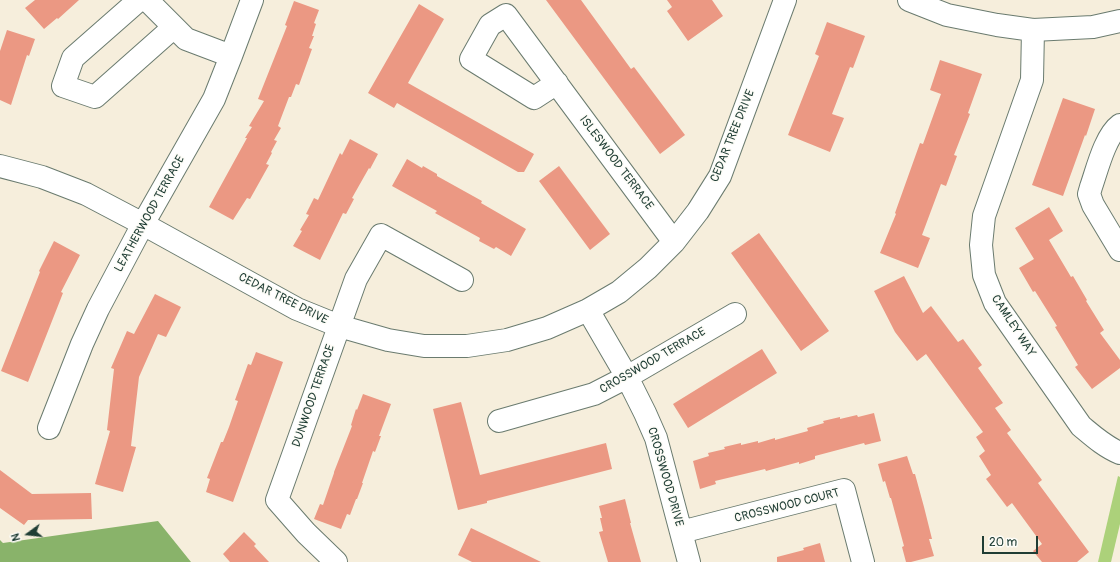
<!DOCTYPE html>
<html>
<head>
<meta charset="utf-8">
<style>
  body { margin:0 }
  #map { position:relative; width:1120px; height:562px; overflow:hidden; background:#f6eedc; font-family:Pangolin,sans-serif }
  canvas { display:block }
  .north { position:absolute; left:8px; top:514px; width:40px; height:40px; -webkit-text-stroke:3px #fdfcf7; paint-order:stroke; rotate:255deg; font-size:11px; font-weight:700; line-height:16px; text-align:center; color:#1f3d34 }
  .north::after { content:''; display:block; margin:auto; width:14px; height:18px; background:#1f3d34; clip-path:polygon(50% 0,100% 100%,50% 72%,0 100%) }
  .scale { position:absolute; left:982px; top:536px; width:56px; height:18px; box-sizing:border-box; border:2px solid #1f3d34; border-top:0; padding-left:5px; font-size:12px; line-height:14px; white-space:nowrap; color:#1f3d34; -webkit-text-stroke:3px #fdfcf7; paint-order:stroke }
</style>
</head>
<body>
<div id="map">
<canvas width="1120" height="562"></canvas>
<div class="north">N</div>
<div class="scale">20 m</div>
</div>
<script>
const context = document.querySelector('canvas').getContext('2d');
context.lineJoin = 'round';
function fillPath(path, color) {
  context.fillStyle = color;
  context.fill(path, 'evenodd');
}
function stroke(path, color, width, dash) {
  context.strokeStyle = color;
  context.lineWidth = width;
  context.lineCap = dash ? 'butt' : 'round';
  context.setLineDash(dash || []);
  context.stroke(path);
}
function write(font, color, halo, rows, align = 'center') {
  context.font = font + ' Pangolin,sans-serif';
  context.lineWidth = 3;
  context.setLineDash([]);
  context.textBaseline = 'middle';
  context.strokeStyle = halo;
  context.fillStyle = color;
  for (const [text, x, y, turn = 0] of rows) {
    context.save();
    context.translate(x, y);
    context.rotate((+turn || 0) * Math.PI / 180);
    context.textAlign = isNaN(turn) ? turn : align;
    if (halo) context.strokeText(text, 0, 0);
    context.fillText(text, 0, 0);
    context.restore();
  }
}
fillPath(new Path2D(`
  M1118,476L1120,477V524L1111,562H1098Z`), '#acd17a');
fillPath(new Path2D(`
  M158,521L191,562H0V540L3,543Z`), '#89b36a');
fillPath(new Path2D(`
  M35,0H79L58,19L57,18L44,29L25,8Z
  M546,0H581L631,69L634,67L685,135L660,154L600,73Z
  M667,0H712L723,16L688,41L667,11L672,7Z
  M294,1L319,10L314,23L316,24L312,36H314L309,48L312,49L299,85L296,84L291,97H289L278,126L281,128L274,140L277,141L271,152L272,153L266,164L269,165L250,199L247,198L233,220L209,207L247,138H245L252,127L249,126L264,101L258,99L287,26L285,25Z
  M419,4L444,19L408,83L534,154L524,172H518L397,103L394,108L368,93Z
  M827,22L865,36L853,68L850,67L832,114L844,118L830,152L788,135L819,56L815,54Z
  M7,30L35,39L29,56L27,55L11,105L0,100V51Z
  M940,60L982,74L968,113L970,114L954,155L957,156L946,186L941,184L922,235L930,238L918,268L880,253L896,214L895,213L920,143L923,144L941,94L930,90Z
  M1063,98L1095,109L1086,136L1085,135L1063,196L1032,185Z
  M350,139L378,154L370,169L369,168L352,198L354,199L346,214L343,213L320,260L293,246L302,231L300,230L309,215L306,214L314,198L318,200L340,153L342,155Z
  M407,159L422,168L423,166L437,174V176L482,201L481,203L526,229L511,256L496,247L494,249L479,241L480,238L435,213L437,211L392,186Z
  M559,166L610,234L590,250L539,181Z
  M1049,207L1063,231L1049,240L1071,277L1073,276L1087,300L1086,301L1104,330L1100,333L1120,360V368L1092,389L1075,367L1078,365L1055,327L1057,326L1035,291L1033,292L1019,268L1034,259L1015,228Z
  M759,233L829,331L801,351L731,253Z
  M54,241L80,255L61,292L63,293L28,382L1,371L40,272L39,271Z
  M904,276L923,313L931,306L958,342L963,339L982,365L978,368L1003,403L995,408L1011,430L1007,433L1042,480L1038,483L1089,552L1077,562H1042L1033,551L1042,544L1012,503L1007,507L986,479L991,475L979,456L985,451L976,437L983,432L926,354L917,361L895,332L874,291Z
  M155,294L181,307L166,337L158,334L139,377L131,446L136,447L123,492L95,484L110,431L107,430L114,369L111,368L127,331L134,334Z
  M762,349L777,373L688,428L673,404Z
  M256,352L283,362L233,502L206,492L210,479L207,478L221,442H223L229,427L238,401L235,400L248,364L251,365Z
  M363,394L391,404L379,436H381L375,452L373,451L362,483H363L357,499H356L350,515L347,514L341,529L314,519L320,504L323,505L334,473V472L352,426L351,425L356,409L357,410Z
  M461,402L480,475L606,443L612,469L487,501V503L458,510L433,409Z
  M874,413L881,441L865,445L864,443L815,456V459L799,464V462L766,471L765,469L715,481L716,484L700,489L693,461L709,456L708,453L725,449L724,447L741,443V445L758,441V443L775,438V440L808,431L807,428L824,423L823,421L840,417V419L857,415L858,417Z
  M907,456L913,474H915L924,507L932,539H929L934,556L911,562H906L902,547L904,546L891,498H890L885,481L883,482L878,464Z
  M0,470L32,494L91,493L92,519L28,520L24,525L0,508Z
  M625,499L631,523H630L641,562H608L599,532L603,531L600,518H602L599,506Z
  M471,528L494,539L541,562H472L458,555Z
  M244,532L256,544L254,546L269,562H230L223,554Z
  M820,543L825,562H777V557L804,550L803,548Z`), '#eb9883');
const minor = new Path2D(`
  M139,0L73,58L63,86L95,97L174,27
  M147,0L186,39L231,56
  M909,0L947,15L997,25L1033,30L1093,27L1120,21
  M1033,30L1032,80L984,216L981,245L984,275L995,303L1081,426C1093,436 1105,447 1120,453
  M557,83L534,98L471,59L490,25L506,15L674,242
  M1120,125C1105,136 1097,170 1091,187L1089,194L1093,205L1120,250
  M0,166L42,177L86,194L143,224L297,309L339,326L388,340L424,346H467L507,340L547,328L588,310L619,292L648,268L674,242L698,211L720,176L785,0
  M588,310L627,377L645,413L656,438L689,562
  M499,421L594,394L627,377L735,314
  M49,428L82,344L98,309L143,224L214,99L231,56L252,0
  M681,532L844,490L863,562
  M336,562L306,533L277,500L356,279L381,235L462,280`);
stroke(minor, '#6a7b6f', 24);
stroke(minor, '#fff', 22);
write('12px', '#1f3d34', '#fdfcf7', [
  ["CEDAR TREE DRIVE",733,136,-68],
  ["ISLESWOOD TERRACE",616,163,53],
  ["LEATHERWOOD TERRACE",150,214,-61],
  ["CEDAR TREE DRIVE",283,299,27],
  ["CAMLEY WAY",1013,326,57],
  ["CROSSWOOD TERRACE",653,361,-30],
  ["DUNWOOD TERRACE",314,396,-71],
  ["CROSSWOOD DRIVE",665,477,74],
  ["CROSSWOOD COURT",787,506,-14]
]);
</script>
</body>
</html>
